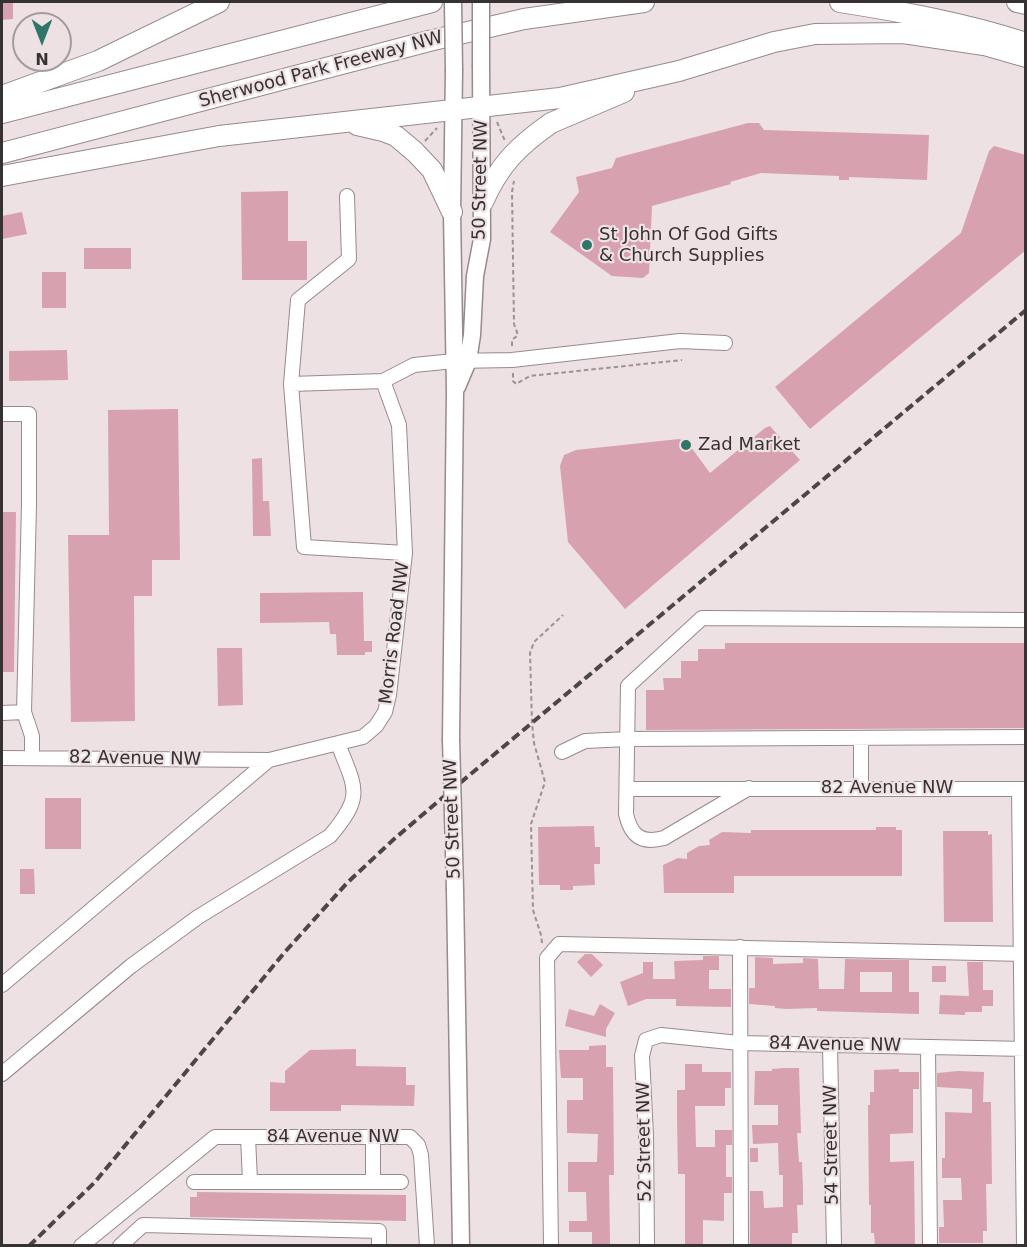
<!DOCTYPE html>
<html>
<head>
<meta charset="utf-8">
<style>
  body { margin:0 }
  #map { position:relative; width:1027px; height:1247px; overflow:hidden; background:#eee1e4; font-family:"DejaVu Sans",sans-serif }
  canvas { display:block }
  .frame { position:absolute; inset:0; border:3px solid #363132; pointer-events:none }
  .north { position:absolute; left:12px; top:12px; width:60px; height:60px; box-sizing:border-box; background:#eee1e4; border:2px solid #a49b9d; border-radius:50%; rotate:180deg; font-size:16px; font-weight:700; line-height:24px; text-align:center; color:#363132 }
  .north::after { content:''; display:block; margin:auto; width:21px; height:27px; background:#2f756a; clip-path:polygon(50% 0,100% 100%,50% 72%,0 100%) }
</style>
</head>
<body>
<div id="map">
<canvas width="1027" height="1247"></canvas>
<div class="frame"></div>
<div class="north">N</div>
</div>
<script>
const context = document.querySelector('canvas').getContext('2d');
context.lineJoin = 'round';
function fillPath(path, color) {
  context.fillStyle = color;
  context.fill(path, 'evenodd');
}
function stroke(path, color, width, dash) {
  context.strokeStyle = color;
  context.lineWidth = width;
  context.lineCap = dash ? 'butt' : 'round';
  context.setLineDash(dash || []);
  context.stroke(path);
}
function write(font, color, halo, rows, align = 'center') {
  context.font = font + ' "DejaVu Sans",sans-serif';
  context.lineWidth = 4.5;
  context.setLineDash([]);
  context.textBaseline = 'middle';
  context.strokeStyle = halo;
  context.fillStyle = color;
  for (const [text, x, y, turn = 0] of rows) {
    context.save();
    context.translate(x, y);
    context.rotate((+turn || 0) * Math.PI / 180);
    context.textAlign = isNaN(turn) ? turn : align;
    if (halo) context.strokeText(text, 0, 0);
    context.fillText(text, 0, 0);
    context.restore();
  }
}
fillPath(new Path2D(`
  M2,2H13V19L2,20Z
  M748,123H759L764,130L929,135L927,180L849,177V180H839V176L761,173L730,182L731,184L652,206L649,273L643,278L612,276L550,232L579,192L576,177L612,168L616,158Z
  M994,146L1026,155V250L810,429L775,387L961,233L989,151Z
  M288,191V241H307V280H242L241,192Z
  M22,212L27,234L2,239V216Z
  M84,248H131V269H84Z
  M42,272H66V308H42Z
  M67,350L68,380L9,381V351Z
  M178,409L180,560H152V596H134L135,721L71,722L68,535H109L108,410Z
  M770,426L800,460L625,609L568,542L560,466L564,455L576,450L679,439L685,441L691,447L710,473L765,428Z
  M262,458L263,501H269L271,536H253L252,459Z
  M2,512H16L14,672H2Z
  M363,592L364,641H372V652H365V655H337L336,634H330L329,622L260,623V593Z
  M725,643H1026V728L646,730V690H664L663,678H681V661H698V649H725Z
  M217,648H242L243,705L218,706Z
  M45,798H81V849H45Z
  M594,826L595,847H600V864H594L595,885L573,886V890H560V885H539L538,827Z
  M876,827H896V830H902V876H734V893H664L663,865L678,858L687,859V853L699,846L710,845L709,840L722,832L751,833V830H876Z
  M943,831H988V835L992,834L993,922H944Z
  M20,869H34L35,894H20Z
  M585,954H592L603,965L591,977L577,962Z
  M703,956H719V970H709V989H731V1007L676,1006V999H646L628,1006L620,982L643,973V962H653V979H675L674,961L703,960Z
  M755,957L773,958V964L803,963V958L818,959L819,989H844L845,959L909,960V992H919V1014L817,1011V1008L786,1009L775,1008V1006L749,1004V988H755ZM860,972H892V992H860Z
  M967,962H983V990H993V1006H982V1012H965V1015L939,1014L940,995L969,996Z
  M932,966H946V982H932Z
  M600,1004L615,1013L606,1029V1037L565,1026L569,1009L594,1016Z
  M606,1045V1067H613L614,1175H609L610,1245H592V1232H569V1221H587L586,1192H568V1162H597L598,1134L567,1133V1100H583V1078H561L559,1050H589V1046Z
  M356,1049V1066L406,1067V1085H415L414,1106L341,1105V1111H270V1082L285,1083V1071L310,1050Z
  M685,1064H702V1072H731V1088H725V1106H695L696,1147H715V1130H732V1145H726V1177H732V1193H724V1221L703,1220V1245H685V1174H678L677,1119V1090H685Z
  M784,1068H799L801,1133H797L799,1162H802L803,1190V1205H797L798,1233H792V1245H750V1191H763L764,1208L783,1207V1175H779L778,1143L753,1144L752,1125H778V1105H754L755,1071H772V1069Z
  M899,1069V1072H919V1089H913V1133L890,1134V1162L914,1161L915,1245H875L874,1233H871V1205H869L868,1105H870V1092H874V1070Z
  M958,1071L984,1072L983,1102H991L992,1184H986L987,1231H983V1243H939V1227H944L943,1200H962L961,1178H942V1158H945V1112L972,1113V1089L937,1087V1073Z
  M750,1148H758V1162H750Z
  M197,1192L406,1195V1221L190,1217V1197H197Z`), '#d7a1af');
const minor = new Path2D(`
  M347,196L349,259L298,300L291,384L304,547L405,553
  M291,384L383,381
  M2,414H29V504L24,712L32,736V758
  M2,713L24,712
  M861,738V788
  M562,752L585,741L628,739L1026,737
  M2,758L269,760
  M749,788L664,838C641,844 631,836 626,814L628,686L702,618L1026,620
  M627,789H1026
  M1019,789L1024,1246
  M740,947L741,1246
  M2,985L269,760L363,737L376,726L385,712L389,695L405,553L399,425L383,381L414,365L454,361L512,360L680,341L725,343
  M830,1045L834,1246
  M928,1047L930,1246
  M2,1074L131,966L198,917L330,836C364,796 356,789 338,744
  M248,1137L250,1181
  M194,1182H373V1137
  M373,1182H401
  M81,1246L215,1137H410L418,1145L421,1155L427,1246
  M120,1246L143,1225L379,1231V1246
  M551,1246L547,958L559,944L1026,954
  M647,1246L646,1136L642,1056L646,1040L661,1035L739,1043L1026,1049`);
const major = new Path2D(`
  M457,387L468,361L472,335L475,276L482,239L481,67
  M451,739L455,392L452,212L454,71
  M455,890L461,1246`);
const highway = new Path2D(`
  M840,2C903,12 965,23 1026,43
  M1017,2L1026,4
  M2,96L98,61L219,2
  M2,113L432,2
  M357,125L383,131L396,136L415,152L432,170L452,212
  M2,153L429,41L524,19L644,2
  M2,176L219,136L560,98L679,71L774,42L815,34L903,33L984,45L1026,57
  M483,202C499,165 518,146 551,123L624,92`);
stroke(minor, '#978a8d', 16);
stroke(major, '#978a8d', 19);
stroke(highway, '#978a8d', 22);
stroke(new Path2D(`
  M497,122L505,141
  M425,141L437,128
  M512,346V340L518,335L514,324L512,192L514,181
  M513,373V381L516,384L530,376L682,360
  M542,943L541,935L533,910L531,824L545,782L534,743L532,723L530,653L534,642L563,615`), '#9b9294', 2, [4.5, 3]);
stroke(minor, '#fff', 14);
stroke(major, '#fff', 16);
stroke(highway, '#fff', 20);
stroke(new Path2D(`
  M29,1246L95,1182L284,953L347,883L393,840L448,793L1026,310`), '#4c4647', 4, [9, 4.5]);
const majorBridge = new Path2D(`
  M453,2L454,71
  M481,2V67
  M451,739L455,890`);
stroke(majorBridge, '#978a8d', 19, []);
stroke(majorBridge, '#fff', 16);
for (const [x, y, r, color] of [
  [587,245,6,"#2f756a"],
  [686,445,6,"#2f756a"]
]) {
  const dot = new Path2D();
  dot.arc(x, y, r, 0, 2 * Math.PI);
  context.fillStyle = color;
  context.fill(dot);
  stroke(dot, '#eee1e4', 2);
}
write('18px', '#363132', '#eee1e4', [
  ["Sherwood Park Freeway NW",321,70,-15],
  ["50 Street NW",481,180,-89],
  ["Morris Road NW",395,633,-83],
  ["82 Avenue NW",135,759,1],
  ["82 Avenue NW",887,788],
  ["50 Street NW",453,819,-92],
  ["84 Avenue NW",835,1045,1],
  ["84 Avenue NW",333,1137],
  ["52 Street NW",645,1142,-91],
  ["54 Street NW",832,1145,-91]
]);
write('18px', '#363132', '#eee1e4', [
  ["St John Of God Gifts",599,235],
  ["& Church Supplies",599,256],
  ["Zad Market",698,445]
], 'left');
</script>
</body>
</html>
